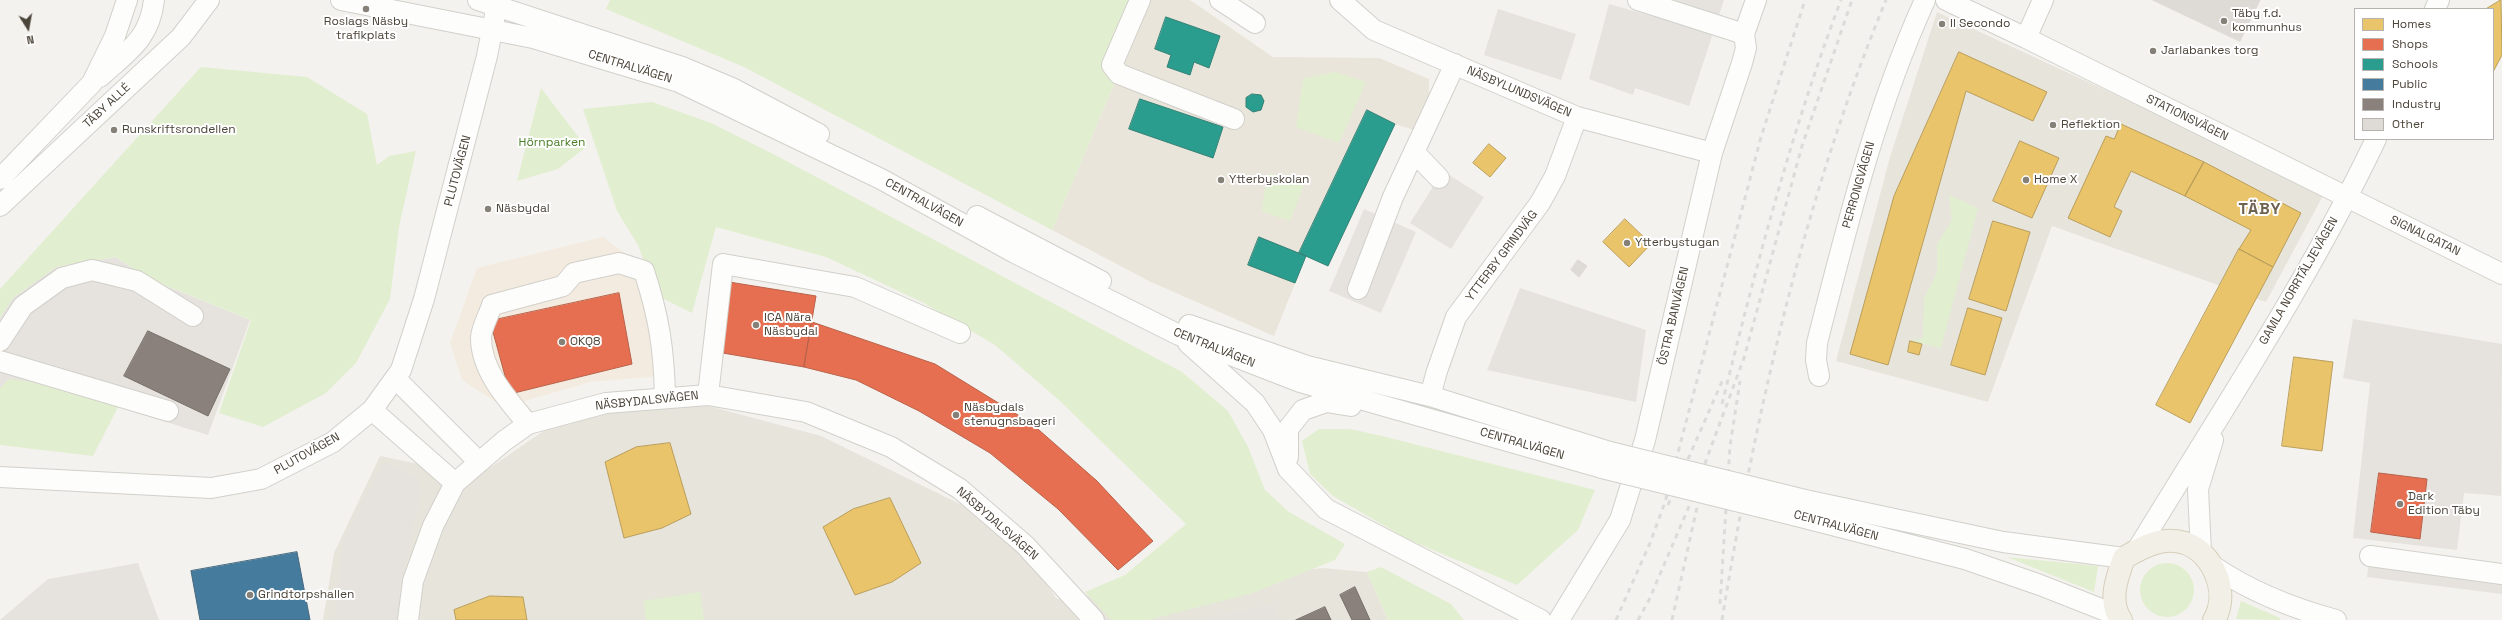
<!DOCTYPE html>
<html>
<head>
<meta charset="utf-8">
<style>
  body { margin:0 }
  #map { position:relative; width:2502px; height:620px; overflow:hidden; background:#f4f2ee; font-family:"Space Grotesk",sans-serif }
  canvas { display:block }
  .legend { position:absolute; left:2354px; top:8px; width:140px; height:132px; box-sizing:border-box; background:#fff; border:1px solid #b7b4b0; margin:0; padding:5px 7px; list-style:none; font-size:12px; color:#4b4439 }
  .legend li { display:flex; align-items:center; gap:8px; height:20px }
  .legend b { width:20px; border:1px solid #b7b4b0 }
  .north { position:absolute; left:8px; top:8px; width:40px; height:40px; -webkit-text-stroke:3px #fff; paint-order:stroke; rotate:169deg; font-size:11px; font-weight:700; line-height:16px; text-align:center; color:#4b4439 }
  .north::after { content:''; display:block; margin:auto; width:14px; height:18px; background:#4b4439; clip-path:polygon(50% 0,100% 100%,50% 72%,0 100%) }
</style>
</head>
<body>
<div id="map">
<canvas width="2502" height="620"></canvas>
<ul class="legend">
<li><b style="height:11px;background:#e9c46a"></b>Homes</li>
<li><b style="height:11px;background:#e76f51"></b>Shops</li>
<li><b style="height:11px;background:#2a9d8f"></b>Schools</li>
<li><b style="height:11px;background:#457b9d"></b>Public</li>
<li><b style="height:11px;background:#8a817c"></b>Industry</li>
<li><b style="height:11px;background:#dedbd6"></b>Other</li>
</ul>
<div class="north">N</div>
</div>
<script>
const context = document.querySelector('canvas').getContext('2d');
context.lineJoin = 'round';
function fillPath(path, color) {
  context.fillStyle = color;
  context.fill(path, 'evenodd');
}
function stroke(path, color, width, dash) {
  context.strokeStyle = color;
  context.lineWidth = width;
  context.lineCap = dash ? 'butt' : 'round';
  context.setLineDash(dash || []);
  context.stroke(path);
}
function write(font, color, halo, rows, align = 'center') {
  context.font = font + ' "Space Grotesk",sans-serif';
  context.lineWidth = 4;
  context.setLineDash([]);
  context.textBaseline = 'middle';
  context.strokeStyle = halo;
  context.fillStyle = color;
  for (const [text, x, y, turn = 0] of rows) {
    context.save();
    context.translate(x, y);
    context.rotate((+turn || 0) * Math.PI / 180);
    context.textAlign = isNaN(turn) ? turn : align;
    if (halo) context.strokeText(text, 0, 0);
    context.fillText(text, 0, 0);
    context.restore();
  }
}
fillPath(new Path2D(`
  M1937,12L2325,192L2266,302L2052,226L1988,402L1836,361L1890,157Z
  M705,405L821,436L962,505L1033,565L1057,599L1323,568L1367,572L1388,620H323L334,553L380,456L478,476L558,421L617,406Z`), '#e7e4dc');
fillPath(new Path2D(`
  M603,237L638,263L662,376L590,382L504,407L462,380L450,343L477,268Z`), '#f3ebdf');
fillPath(new Path2D(`
  M116,257L147,278L250,320L208,435L42,383L0,388V318L13,298L56,267Z`), '#e6e2de');
fillPath(new Path2D(`
  M1150,0H1190L1273,57L1379,58L1429,79V97L1414,130L1395,124L1328,266L1306,256L1274,336L1151,282L1052,230Z`), '#eae5da');
fillPath(new Path2D(`
  M610,0H1150L1052,230L744,67L606,9Z
  M201,67L307,77L367,114L377,165L389,156L416,151L399,227L390,299L356,363L326,393L263,427L219,413L251,320L147,278L116,257L56,267L13,298L0,318V289Z
  M1335,72L1366,82L1339,143L1296,127L1303,78Z
  M541,88L586,147L558,169L517,181Z
  M652,102L711,123L777,156L1182,372L1228,411L1248,447L1265,490L1289,512L1345,544L1335,560L1253,593L1148,620H1111L1085,592L1125,575L1186,524L1060,401L995,345L922,302L826,257L716,227L692,313L656,295L638,245L617,211L583,109Z
  M1268,173L1305,182L1290,221L1261,211Z
  M1949,195L1978,208L1941,348L1910,341L1923,338L1924,299L1937,273V244L1952,220Z
  M9,379L42,383L118,407L93,456L0,445V388Z
  M1319,429H1350L1382,436L1595,490L1578,530L1517,585L1409,540L1333,496L1310,474L1302,441Z
  M2007,557L2098,566L2094,592Z
  M2140 590a27 27 0 1 1 54 0a27 27 0 1 1-54 0Z
  M1381,567L1451,604L1464,620H1388L1367,572Z
  M700,592L704,620H646L643,601Z
  M2241,601L2280,618V620L2236,619Z`), '#e1eecf');
fillPath(new Path2D(`
  M1676,0H1724L1689,106L1635,88L1633,95L1589,79L1609,4L1670,21Z
  M1498,9L1576,34L1561,80L1484,55Z
  M1443,171L1484,197L1451,249L1410,223Z
  M1364,209L1416,232L1381,313L1329,291Z
  M1520,288L1646,330L1636,402L1487,370Z
  M2353,319L2502,344L2501,496L2464,493L2457,550L2353,538L2370,383L2343,378Z
  M385,462L417,479L420,496L399,591L398,620H335L344,538Z
  M2370,556L2502,574V594L2367,577Z
  M138,563L159,620H0L48,579Z
  M1273,605L1280,620H1198Z`), '#e6e3df');
const homes = new Path2D(`
  M2501,0L2502,55L2493,72V9H2486Z
  M1959,52L2047,92L2033,121L1966,91L1888,365L1850,354L1894,196Z
  M2121,124L2204,162L2185,196L2131,171L2114,207L2122,211L2110,237L2068,218L2106,136L2114,139Z
  M2020,141L2059,158L2032,218L1993,201Z
  M1489,144L1506,158L1490,177L1473,163Z
  M2204,162L2301,213L2273,267L2239,249L2251,230L2185,196Z
  M1625,219L1651,244L1629,267L1603,242Z
  M1993,221L2030,232L2006,311L1969,299Z
  M2239,249L2273,267L2190,423L2156,405Z
  M1968,308L2002,318L1985,375L1951,365Z
  M1910,341L1922,344L1919,355L1908,352Z
  M2294,357L2333,362L2322,451L2282,446Z
  M670,443L691,514L662,528L624,538L605,462L636,447Z
  M890,498L921,563L892,582L855,595L823,527L853,509Z
  M490,596L523,597L527,620H456L454,610Z`);
fillPath(homes, '#e9c46a');
stroke(homes, '#ba9e5b', 1);
const shops = new Path2D(`
  M729,282L816,296L804,367L717,352Z
  M619,293L632,364L510,394L490,321Z
  M812,322L935,364L1031,423L1097,481L1153,541L1118,570L1058,509L990,453L919,411L856,380L804,367Z
  M2379,473L2427,479L2420,539L2371,532Z`);
fillPath(shops, '#e76f51');
stroke(shops, '#b8624a', 1);
const schools = new Path2D(`
  M1166,17L1220,36L1209,68L1194,62L1190,75L1167,67L1171,55L1155,49Z
  M1252,94L1261,95L1264,101L1261,110L1253,112L1246,107V98Z
  M1140,99L1223,127L1213,158L1129,129Z
  M1367,110L1395,124L1328,266L1299,253Z
  M1259,237L1306,256L1295,283L1248,265Z`);
fillPath(schools, '#2a9d8f');
stroke(schools, '#348275', 1);
const public = new Path2D(`
  M297,552L310,620H200L191,571Z`);
fillPath(public, '#457b9d');
stroke(public, '#476a7f', 1);
const industry = new Path2D(`
  M148,331L230,369L208,416L124,376Z
  M1355,587L1370,620H1352L1340,595Z
  M1325,607L1331,620H1296Z`);
fillPath(industry, '#8a817c');
stroke(industry, '#776f68', 1);
const building = new Path2D(`
  M2153,0H2260L2240,41Z
  M1578,260L1587,266L1579,277L1571,270Z`);
fillPath(building, '#dedbd6');
stroke(building, '#dcd9d4', 1);
const minor = new Path2D(`
  M341,0L533,38L679,82L881,179L1015,253L1179,335L1300,382L1602,468
  M478,0L682,67L734,89L819,134
  M1140,0L1112,65L1119,74L1234,119
  M1220,0L1255,23
  M1340,0L1374,30L1577,117L1712,153
  M1638,0L1744,34
  M1946,0L2026,38L2043,0
  M2435,9L2439,0
  M2026,38L2502,274
  M100,77C127,52 150,39 154,0
  M1414,152L1439,178
  M0,179L92,83L115,36L127,0
  M0,206L181,37L209,0
  M977,216L1101,281
  M1358,289L1393,197L1455,64
  M1189,325L1307,366L1430,396L1610,452
  M0,341L23,306L62,278L92,270L137,281L193,316
  M1188,343L1255,403L1273,430L1288,469L1326,509L1541,620
  M0,361L168,411
  M1819,376L1816,360L1817,343C1847,226 1875,110 1925,0
  M395,378L479,462
  M708,395L723,264L855,287L960,333
  M1430,396L1437,371L1456,317L1540,203L1555,176L1577,117
  M372,410L455,483
  M528,424C508,400 481,371 481,338C481,328 489,315 492,305L563,286L574,273L619,263L644,271C659,317 664,349 665,397
  M1288,457V429L1303,410L1326,402L1351,406
  M0,477L211,488L261,479L333,442L372,410L401,370L424,299L487,56L495,15
  M1805,500L2003,542L2124,558
  M1797,516L1965,559L2040,585L2119,616
  M2137,550C2219,415 2308,282 2376,139
  M2201,553L2198,489L2213,440
  M2370,556L2502,574
  M2213,566C2251,592 2292,608 2336,620
  M408,620L413,581L433,526L455,483L504,441L528,424L606,403L708,395L806,412L891,447L960,489L1025,545L1094,620
  M1559,620L1620,520L1645,440L1712,153L1742,63L1746,48L1744,34L1756,0`);
const major = new Path2D(`
  M2121,620C2108,601 2117,577 2124,558C2142,547 2163,536 2185,543C2214,553 2230,594 2214,620`);
stroke(minor, '#d2d0cb', 22);
stroke(major, '#d6cebb', 24);
stroke(minor, '#fdfdfc', 20);
stroke(major, '#f2efe6', 22);
stroke(new Path2D(`
  M1722,404C1756,267 1791,132 1841,0
  M1668,505L1724,377
  M1720,604L1730,446L1740,381
  M1616,620L1650,543L1665,502L1761,137L1805,0
  M1638,620L1649,600L1690,504L1744,358L1802,146L1852,0
  M1672,620L1702,485
  M1722,620C1756,411 1805,196 1886,0`), '#dbdbda', 3, [5, 5]);
const minorBridge = new Path2D(`
  M1610,452L1805,500
  M1602,468L1797,516`);
stroke(minorBridge, '#d2d0cb', 22, []);
stroke(minorBridge, '#fdfdfc', 20);
for (const [x, y, r, color] of [
  [366,9,4,"#868178"],
  [2224,21,4,"#868178"],
  [1942,24,4,"#868178"],
  [2153,51,4,"#868178"],
  [2053,125,4,"#868178"],
  [114,130,4,"#868178"],
  [1221,180,4,"#868178"],
  [2026,180,4,"#868178"],
  [488,209,4,"#868178"],
  [1627,243,4,"#868178"],
  [756,325,4,"#868178"],
  [562,342,4,"#868178"],
  [956,415,4,"#868178"],
  [2400,504,4,"#868178"],
  [250,595,4,"#868178"]
]) {
  const dot = new Path2D();
  dot.arc(x, y, r, 0, 2 * Math.PI);
  context.fillStyle = color;
  context.fill(dot);
  stroke(dot, '#fff', 1.5);
}
write('12px', '#4b4439', '#fff', [
  ["Täby f.d.",2232,14],
  ["kommunhus",2232,28],
  ["Roslags Näsby",366,22,"center"],
  ["trafikplats",366,36,"center"],
  ["Il Secondo",1950,24],
  ["Jarlabankes torg",2161,51],
  ["Reflektion",2061,125],
  ["Runskriftsrondellen",122,130],
  ["Ytterbyskolan",1229,180],
  ["Home X",2034,180],
  ["Näsbydal",496,209],
  ["Ytterbystugan",1635,243],
  ["ICA Nära",764,318],
  ["Näsbydal",764,332],
  ["OKQ8",570,342],
  ["Näsbydals",964,408],
  ["stenugnsbageri",964,422],
  ["Dark",2408,497],
  ["Edition Täby",2408,511],
  ["Grindtorpshallen",258,595]
], 'left');
write('12px', '#4b4439', '#fff', [
  ["CENTRALVÄGEN",630,67,17],
  ["NÄSBYLUNDSVÄGEN",1519,92,23],
  ["TÄBY ALLÉ",107,106,-43],
  ["STATIONSVÄGEN",2187,118,26],
  ["PLUTOVÄGEN",458,171,-75],
  ["PERRONGVÄGEN",1859,185,-74],
  ["CENTRALVÄGEN",924,203,29],
  ["SIGNALGATAN",2425,236,26],
  ["YTTERBY GRINDVÄG",1502,256,-53],
  ["GAMLA NORRTÄLJEVÄGEN",2299,281,-60],
  ["ÖSTRA BANVÄGEN",1674,316,-77],
  ["CENTRALVÄGEN",1214,348,22],
  ["NÄSBYDALSVÄGEN",647,401,-6],
  ["CENTRALVÄGEN",1522,444,16],
  ["PLUTOVÄGEN",307,454,-29],
  ["NÄSBYDALSVÄGEN",997,524,41],
  ["CENTRALVÄGEN",1836,526,15]
]);
write('12px', '#4a7f2a', '#fff', [
  ["Hörnparken",552,143]
]);
context.letterSpacing = '1px';
write('bold 16px', '#6e6250', '#fff', [
  ["TÄBY",2260,210]
]);
context.letterSpacing = '0px';
</script>
</body>
</html>
